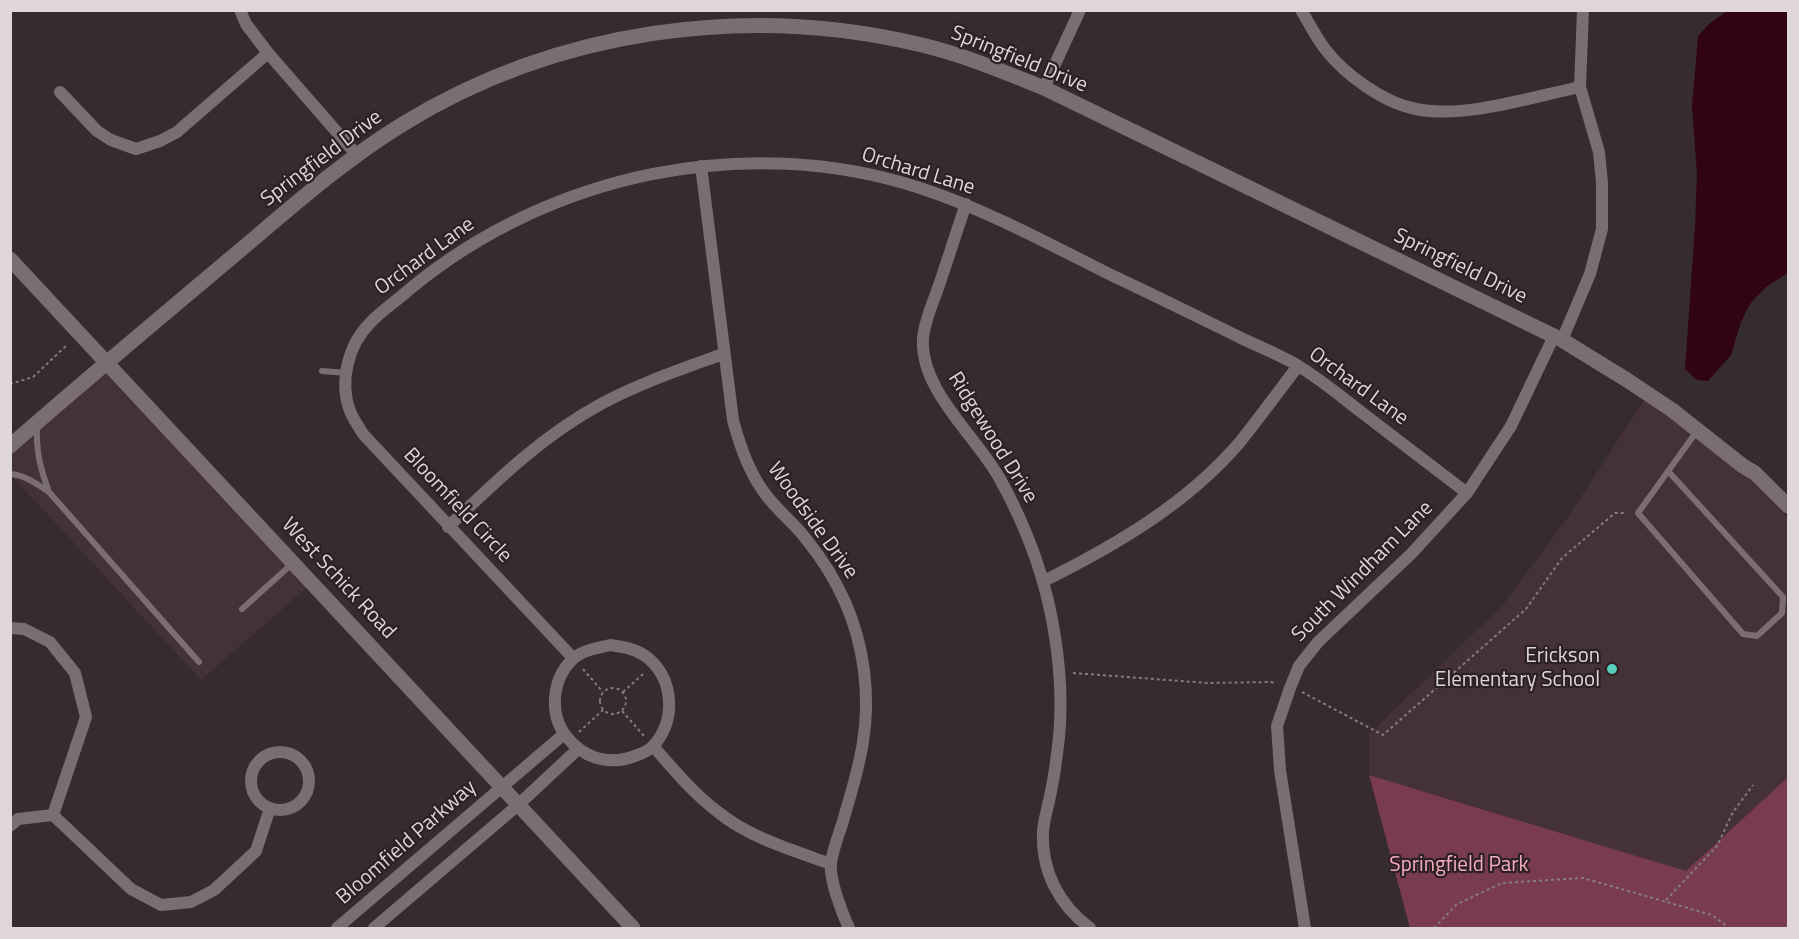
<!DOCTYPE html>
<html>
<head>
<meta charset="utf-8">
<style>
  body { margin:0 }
  #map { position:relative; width:1799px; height:939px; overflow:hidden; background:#362b2d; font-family:"Titillium Web",sans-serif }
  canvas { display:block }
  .frame { position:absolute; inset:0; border:12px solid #ded6d8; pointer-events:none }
</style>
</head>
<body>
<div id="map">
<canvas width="1799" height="939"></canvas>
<div class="frame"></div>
</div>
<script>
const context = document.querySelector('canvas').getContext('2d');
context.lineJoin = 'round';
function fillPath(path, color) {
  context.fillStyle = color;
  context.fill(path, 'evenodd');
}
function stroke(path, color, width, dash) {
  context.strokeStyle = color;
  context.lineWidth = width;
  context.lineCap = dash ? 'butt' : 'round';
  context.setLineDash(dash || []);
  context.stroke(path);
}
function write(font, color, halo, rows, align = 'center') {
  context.font = font + ' "Titillium Web",sans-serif';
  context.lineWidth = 4.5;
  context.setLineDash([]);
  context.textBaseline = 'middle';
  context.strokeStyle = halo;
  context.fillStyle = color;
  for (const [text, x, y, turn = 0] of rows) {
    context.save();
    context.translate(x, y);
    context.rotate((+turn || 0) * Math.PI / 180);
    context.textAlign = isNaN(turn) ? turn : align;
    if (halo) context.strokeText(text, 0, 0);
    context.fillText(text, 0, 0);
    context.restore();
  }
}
fillPath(new Path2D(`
  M107,367L311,584L201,680L11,475V452Z
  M1645,399L1752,480L1788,518V777L1686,871L1369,775V734L1503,605L1567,518Z`), '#443236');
fillPath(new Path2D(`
  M1369,775L1686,871L1788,777V928H1410Z`), '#793b4e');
fillPath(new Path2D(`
  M1727,11H1788V273L1766,287L1750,304L1741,322L1731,355L1708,381L1697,380L1685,369L1695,226L1697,174L1692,106L1698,36L1709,24Z`), '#300415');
stroke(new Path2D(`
  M10,384L33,377L68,344
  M583,669L603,692
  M1073,673L1208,683L1271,682L1276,684
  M600 701a13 13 0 1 1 26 0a13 13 0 1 1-26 0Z
  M623,692L643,674
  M1302,692L1383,735L1526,609L1562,558L1615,513H1627
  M622,711L645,737
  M579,732L603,710
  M1666,900L1717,846L1733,812L1753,785
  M1434,928L1457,904L1502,883L1583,878L1712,915L1729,928`), '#857c7e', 2, [3, 3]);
stroke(new Path2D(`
  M322,371L347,373
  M37,426C36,452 40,467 49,492
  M1668,471L1783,597L1782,613L1757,636L1743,634L1638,513L1697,431
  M10,474C25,475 37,484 49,492L199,662
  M242,609L293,563`), '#7b6e71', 6);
stroke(new Path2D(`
  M240,10L246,24L268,53L356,154
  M1301,10C1309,23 1316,37 1325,49C1345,75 1384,103 1416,109C1464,119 1532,97 1580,87
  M1044,88L1080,10
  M60,92L97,131L111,140L136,149L160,141L177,132L268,53
  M701,166L733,420C740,447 749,473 766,495C778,511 794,523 806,539C837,577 858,622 864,671C871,724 860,764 845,814C841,830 833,847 831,863C829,879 842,913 849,928
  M966,204C956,233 947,262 937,291C932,305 924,323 923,339C920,390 976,436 1000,479C1027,528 1047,582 1055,637C1060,669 1062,705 1059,737C1057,755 1055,773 1051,791C1049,804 1044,818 1043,831C1041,871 1059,905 1090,928
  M1562,340L1590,274L1602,229V183L1599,152L1580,87L1583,10
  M448,527C496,481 542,436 601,404C640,383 682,369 723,354
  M1044,581C1116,545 1187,504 1240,442C1260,417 1279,391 1298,366
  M10,628L24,629L50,642L75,673L86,717L53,815
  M610,645C624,647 637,649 648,658C674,680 676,720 654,745C650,750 641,754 635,756C608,766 583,758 566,736C549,714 552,679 572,660C581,650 598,648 610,645Z
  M573,658L363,434C359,427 353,419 350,411C339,382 348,345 370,323C382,310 398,300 411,288C551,173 747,132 920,188C987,210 1049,244 1111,275C1154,295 1196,316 1239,337C1259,347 1281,355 1300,367C1323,381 1344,399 1365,415C1399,441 1433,467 1467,493
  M653,746C673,769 693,793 718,812C750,838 792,850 831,864
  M251 781a29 29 0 1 1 58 0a29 29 0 1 1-58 0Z
  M53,815L131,889L161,905L191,902L214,890L256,851L270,808
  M10,826L18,819L53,815
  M337,928L564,734
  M374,928L518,805L578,749
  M1305,928L1280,770L1277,726L1290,688L1299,666L1318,642L1411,554L1467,493L1511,426L1554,336`), '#7b6e71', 12);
stroke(new Path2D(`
  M10,259L633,928
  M10,446C83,382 157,320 231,258C287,211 341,162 403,124C557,29 748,3 922,45C964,55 1004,72 1044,88L1562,340L1627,380L1672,410L1743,466L1755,473L1788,506`), '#7b6e71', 15);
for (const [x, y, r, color] of [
  [1612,669,6,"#5acebd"]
]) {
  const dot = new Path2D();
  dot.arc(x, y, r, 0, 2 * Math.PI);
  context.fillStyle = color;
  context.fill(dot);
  stroke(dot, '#2c2124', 2);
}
write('21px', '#ded6d8', '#2c2124', [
  ["Springfield Drive",1019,60,22],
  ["Springfield Drive",322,159,-37],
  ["Orchard Lane",918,172,17],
  ["Orchard Lane",425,257,-36],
  ["Springfield Drive",1460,267,26],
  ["Orchard Lane",1358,387,36],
  ["Ridgewood Drive",992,438,58],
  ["Bloomfield Circle",457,506,47],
  ["Woodside Drive",812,521,54],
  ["South Windham Lane",1363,572,-45],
  ["West Schick Road",338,579,47],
  ["Bloomfield Parkway",407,843,-41]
]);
write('21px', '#ded6d8', '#2c2124', [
  ["Erickson",1600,657],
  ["Elementary School",1600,681]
], 'right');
write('21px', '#f6abbe', '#2c2124', [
  ["Springfield Park",1459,866]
]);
</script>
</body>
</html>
